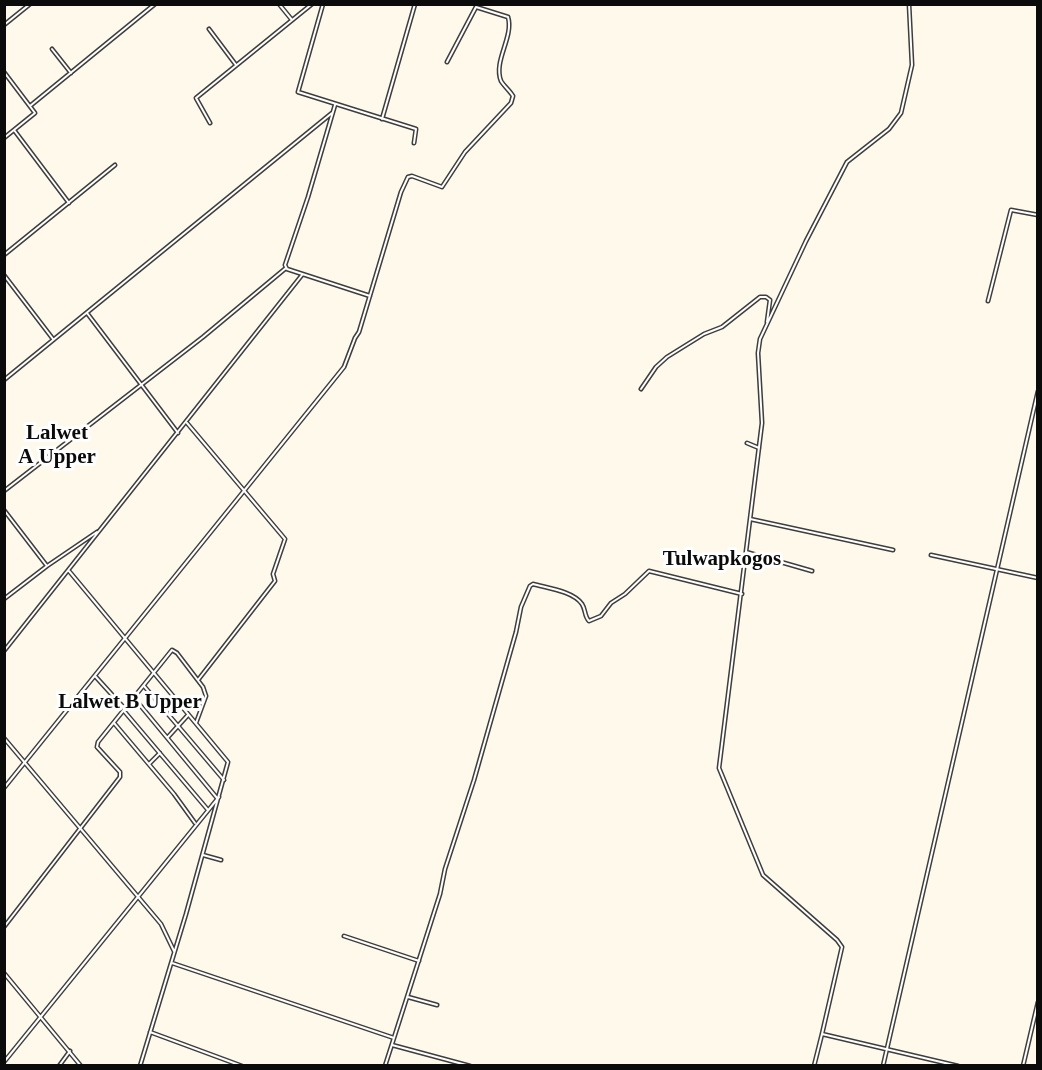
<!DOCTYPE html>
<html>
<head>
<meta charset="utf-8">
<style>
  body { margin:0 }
  #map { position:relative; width:1042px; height:1070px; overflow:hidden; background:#fef9eb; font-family:Georgia,serif }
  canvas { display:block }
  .frame { position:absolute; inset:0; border:6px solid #0b0b0b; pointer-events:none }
</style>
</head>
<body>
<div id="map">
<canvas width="1042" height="1070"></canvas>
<div class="frame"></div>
</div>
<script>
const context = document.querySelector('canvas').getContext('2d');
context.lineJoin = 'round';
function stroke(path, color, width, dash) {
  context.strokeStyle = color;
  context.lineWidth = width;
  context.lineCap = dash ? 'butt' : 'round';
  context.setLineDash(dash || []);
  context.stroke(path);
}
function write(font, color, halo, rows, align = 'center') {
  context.font = font + ' Georgia,serif';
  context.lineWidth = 6;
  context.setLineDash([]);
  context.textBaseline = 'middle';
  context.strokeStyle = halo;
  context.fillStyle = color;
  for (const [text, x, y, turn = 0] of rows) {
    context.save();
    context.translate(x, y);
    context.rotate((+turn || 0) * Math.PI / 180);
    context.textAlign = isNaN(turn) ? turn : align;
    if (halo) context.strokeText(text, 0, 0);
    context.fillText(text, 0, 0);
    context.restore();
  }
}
const street = new Path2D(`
  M279,4L292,20
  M323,4L298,92L416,129L414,143
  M909,4L912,65L901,113L889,129L847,162L806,241L760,339L758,353L762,423L719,768L763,875L837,940L842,947L822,1034L958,1066
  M4,25L30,4
  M209,29L236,65
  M52,49L71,73
  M4,72L35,113L4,138
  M335,105L308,197L285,265L287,269L370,296
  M30,106L155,4
  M382,119L415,4
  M210,123L196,98L312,4
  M14,130L69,203
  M4,255L115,165
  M4,275L53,339
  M988,301L1011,210L1038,215
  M87,313L178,433
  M4,380L332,113
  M641,389L656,367L667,357L704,334L722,327L760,297H766L770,300L767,322
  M187,423L285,539L273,574L275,581L198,680
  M747,443L759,448
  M4,491L203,337L286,268
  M4,510L47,566
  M750,519L893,550
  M746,552L812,571
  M931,555L1038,578
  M69,571L228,762L186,914L140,1066
  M4,599L47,566L97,532
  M4,651L302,275
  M95,676L125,709
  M144,686L224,780
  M135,699L217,798
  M124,711L208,810
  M114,723L174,794L195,823
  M168,737L188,715
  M4,738L161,924L174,951
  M149,764L160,753
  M4,788L344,367L355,338L359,332L401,192L408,177L412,176L442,187L465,152L511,103L513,96C510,91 504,86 501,81C493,61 514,37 508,17L476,7L447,62
  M203,855L221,860
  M4,927L120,777V772L97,747L98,742L172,650L177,653L203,687L206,696L196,723
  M344,936L419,961
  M172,963L394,1038
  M4,973L81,1066
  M408,997L437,1005
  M150,1032L242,1066
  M392,1045L470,1066
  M4,1062L219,797
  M59,1066L70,1051
  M385,1066L440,894L445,869L474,780L516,632L521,607L530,586L533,584C547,588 573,591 582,604C586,610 584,616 589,621L601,616L611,603L625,594L649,571L742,594
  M814,1066L822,1034
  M883,1066L1038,391
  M1023,1066L1038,1002`);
stroke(street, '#3e3e3e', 5);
stroke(street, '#fff', 2);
write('bold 21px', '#0b0b0b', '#fff', [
  ["Lalwet",57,434],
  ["A Upper",57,458],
  ["Tulwapkogos",722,560],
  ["Lalwet B Upper",130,703]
]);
</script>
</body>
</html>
